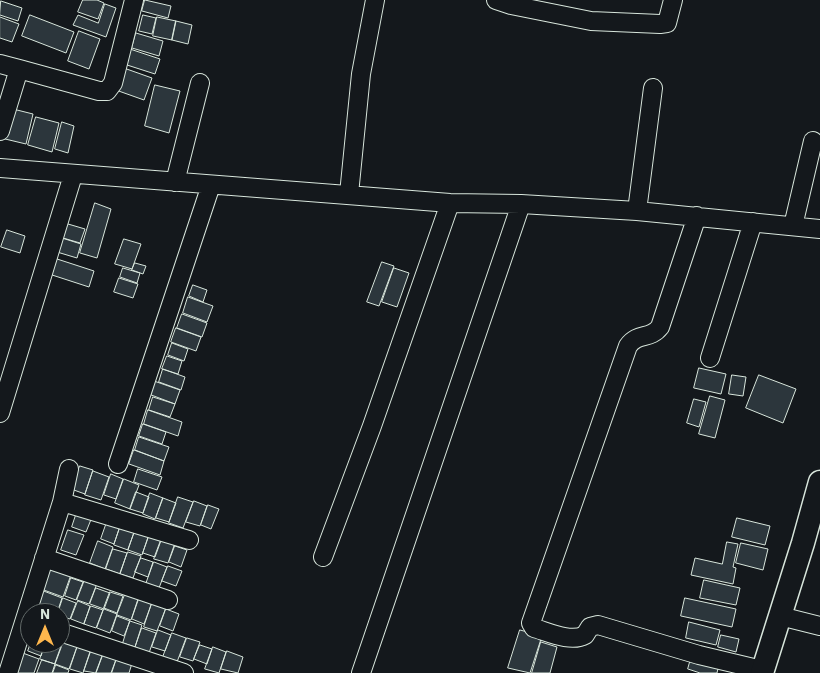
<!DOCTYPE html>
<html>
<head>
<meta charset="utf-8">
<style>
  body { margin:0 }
  #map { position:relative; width:820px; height:673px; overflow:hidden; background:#14181c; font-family:"IBM Plex Sans",sans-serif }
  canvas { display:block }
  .north { position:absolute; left:20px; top:603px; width:50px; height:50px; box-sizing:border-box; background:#14181c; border:1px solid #626a69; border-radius:50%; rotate:0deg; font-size:14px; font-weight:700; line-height:20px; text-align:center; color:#d8e6dc }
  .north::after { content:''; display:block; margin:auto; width:18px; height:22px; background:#ffb74d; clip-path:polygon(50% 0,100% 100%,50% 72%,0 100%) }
</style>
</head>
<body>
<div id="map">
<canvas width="820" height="673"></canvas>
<div class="north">N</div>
</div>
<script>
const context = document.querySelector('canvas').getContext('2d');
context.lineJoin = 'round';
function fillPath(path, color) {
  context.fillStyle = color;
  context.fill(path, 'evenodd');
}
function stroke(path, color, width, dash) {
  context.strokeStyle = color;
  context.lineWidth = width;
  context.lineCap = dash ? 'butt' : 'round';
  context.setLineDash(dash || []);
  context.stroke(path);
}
const building = new Path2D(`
  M83,0H97L104,3L98,19L78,12Z
  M145,0L171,6L168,18L142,11Z
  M1,1L22,8L18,21L0,15Z
  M105,4L116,8L106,37L73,25L78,15L98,23Z
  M30,15L74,32L66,53L22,36Z
  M143,15L156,18L152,34L139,31Z
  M0,17L19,24L12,42L0,38Z
  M157,17L176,21L172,40L153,36Z
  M176,21L192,25L188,44L172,40Z
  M79,31L100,39L89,69L68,61Z
  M136,33L163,41L159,56L132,48Z
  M130,49L160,59L155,74L124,64Z
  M121,67L152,78L144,100L113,89Z
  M155,85L180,91L169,133L145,126Z
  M9,108L33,114L26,144L1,138Z
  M36,117L59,123L52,152L28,145Z
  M62,122L74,126L68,153L55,149Z
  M95,203L111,209L97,258L80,253Z
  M68,224L85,229L80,243L63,238Z
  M7,230L25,236L20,253L1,247Z
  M62,238L81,244L77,258L57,252Z
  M124,239L141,244L132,269L115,264Z
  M54,258L94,271L89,287L49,274Z
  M382,262L394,266L379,306L367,302Z
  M135,263L146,266L143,274L132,270Z
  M123,268L140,273L137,283L120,277Z
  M394,268L409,273L397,307L382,302Z
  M119,278L138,284L133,298L114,292Z
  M193,285L207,290L203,302L189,296Z
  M188,297L213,306L207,322L183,313Z
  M182,314L207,323L202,337L177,328Z
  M176,328L201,337L196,351L171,342Z
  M172,343L188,349L184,361L168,355Z
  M167,356L182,361L178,374L162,369Z
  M699,368L726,374L721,394L694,388Z
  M163,369L185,377L181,390L159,382Z
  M732,375L746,377L743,396L729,394Z
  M759,375L796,389L783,423L746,408Z
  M151,380L180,390L175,404L146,393Z
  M710,396L725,400L715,438L699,434Z
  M153,397L175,404L170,417L149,410Z
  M694,399L706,402L699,427L687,423Z
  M148,410L182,422L178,436L144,424Z
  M143,424L166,432L162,444L139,436Z
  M139,437L169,447L164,461L135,450Z
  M134,450L164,461L160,475L129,464Z
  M80,466L93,470L85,494L71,489Z
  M138,469L162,477L157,490L134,482Z
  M93,471L109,477L101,500L85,495Z
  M111,474L123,479L116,499L104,495Z
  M124,479L139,485L130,509L115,503Z
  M136,492L149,497L143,513L130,509Z
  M150,493L163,498L155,519L143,514Z
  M178,497L193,502L183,528L169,523Z
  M163,498L176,503L169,522L156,518Z
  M194,501L207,506L200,526L186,522Z
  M208,505L219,509L211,529L201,525Z
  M77,512L92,517L86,532L72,527Z
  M737,518L770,526L765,545L732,537Z
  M107,522L120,526L114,544L101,539Z
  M122,522L136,526L128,550L114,545Z
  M137,526L150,531L142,555L128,550Z
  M68,530L84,535L76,555L61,550Z
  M151,531L163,535L155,557L143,553Z
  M163,535L176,540L168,563L154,559Z
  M98,541L113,547L105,569L90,563Z
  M727,542L738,544L733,567L736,568L733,584L691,575L695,558L722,564Z
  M741,543L768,549L763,570L736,563Z
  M175,546L187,550L181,567L169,562Z
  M113,549L127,553L120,574L106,569Z
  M128,552L141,556L133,578L120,574Z
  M141,558L153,562L148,577L135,572Z
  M154,562L167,567L159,588L146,584Z
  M50,564L72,572L63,597L41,589Z
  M168,566L182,571L176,586L162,581Z
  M86,577L98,581L89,604L77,600Z
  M71,578L83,582L76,600L65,596Z
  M704,580L740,588L736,605L700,598Z
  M96,588L110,593L104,609L90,604Z
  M41,590L62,598L57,613H34Z
  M110,592L123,596L117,613L104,608Z
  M126,592L139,596L131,620L117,615Z
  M140,596L153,600L144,624L132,619Z
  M63,598L76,603L70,619L60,616V613H58Z
  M685,598L736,609L732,627L681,616Z
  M153,600L167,605L157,631L144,627Z
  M78,601L90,606L84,624L71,619Z
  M91,606L103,610L96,628L84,624Z
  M104,609L117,614L110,633L97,628Z
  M166,609L179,614L173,631L160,626Z
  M117,616L130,621L124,636L112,631Z
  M130,621L142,625L135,647L123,643Z
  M689,622L720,630L716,645L686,638Z
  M142,628L156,633L149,653L135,648Z
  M158,630L171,635L165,651L152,647Z
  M520,630L542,636L530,673L508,668Z
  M172,633L186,638L177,662L163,657Z
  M721,635L739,639L736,652L718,647Z
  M187,638L200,642L193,661L180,657Z
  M64,639L78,644L69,669L55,664Z
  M541,642L557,647L550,673H532Z
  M31,643H45L41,656L28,651Z
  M46,643H55L62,645L55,664L40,659Z
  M78,645L91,650L83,673L70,669Z
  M200,645L212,649L207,664L194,659Z
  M213,647L226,652L219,673L205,669Z
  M105,649L118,654L111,673H96Z
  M91,650L103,654L96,673L84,671Z
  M227,651L243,657L238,673L221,669Z
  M20,652L39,659L34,673H16Z
  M118,655L133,660L129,673H112Z
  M692,655L719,664L717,673H700L688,669Z
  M42,660L55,664L52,673H37Z
  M56,665L69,670L68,673H53Z`);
fillPath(building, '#2c363c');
stroke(building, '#d8e6dc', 1);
const minor = new Path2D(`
  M496,0L511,5L591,21L660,24L667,23L673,0
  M0,64L19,69L0,131
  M19,69L99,91H107L113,83L134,0
  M0,168L450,203L521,204L637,211L820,229
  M175,182L200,83
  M349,194L361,74L375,0
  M637,211L653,88
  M697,216L660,327C650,340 638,332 628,346L531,623L534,628C548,632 571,643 585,635L590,627L598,625L699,655L762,670
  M793,226L813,141
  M710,358L753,222
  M0,413L73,175
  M118,464L211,185
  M62,502L189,540
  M323,557L372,426L450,203
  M44,558L168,600
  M780,616L820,626
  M60,632L184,673
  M8,673L62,502L69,469
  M361,673L521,204`);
const major = new Path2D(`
  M762,673L803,543L820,482`);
stroke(minor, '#d8e6dc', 20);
stroke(major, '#d8e6dc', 25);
stroke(minor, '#14181c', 18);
stroke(major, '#14181c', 22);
</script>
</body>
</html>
